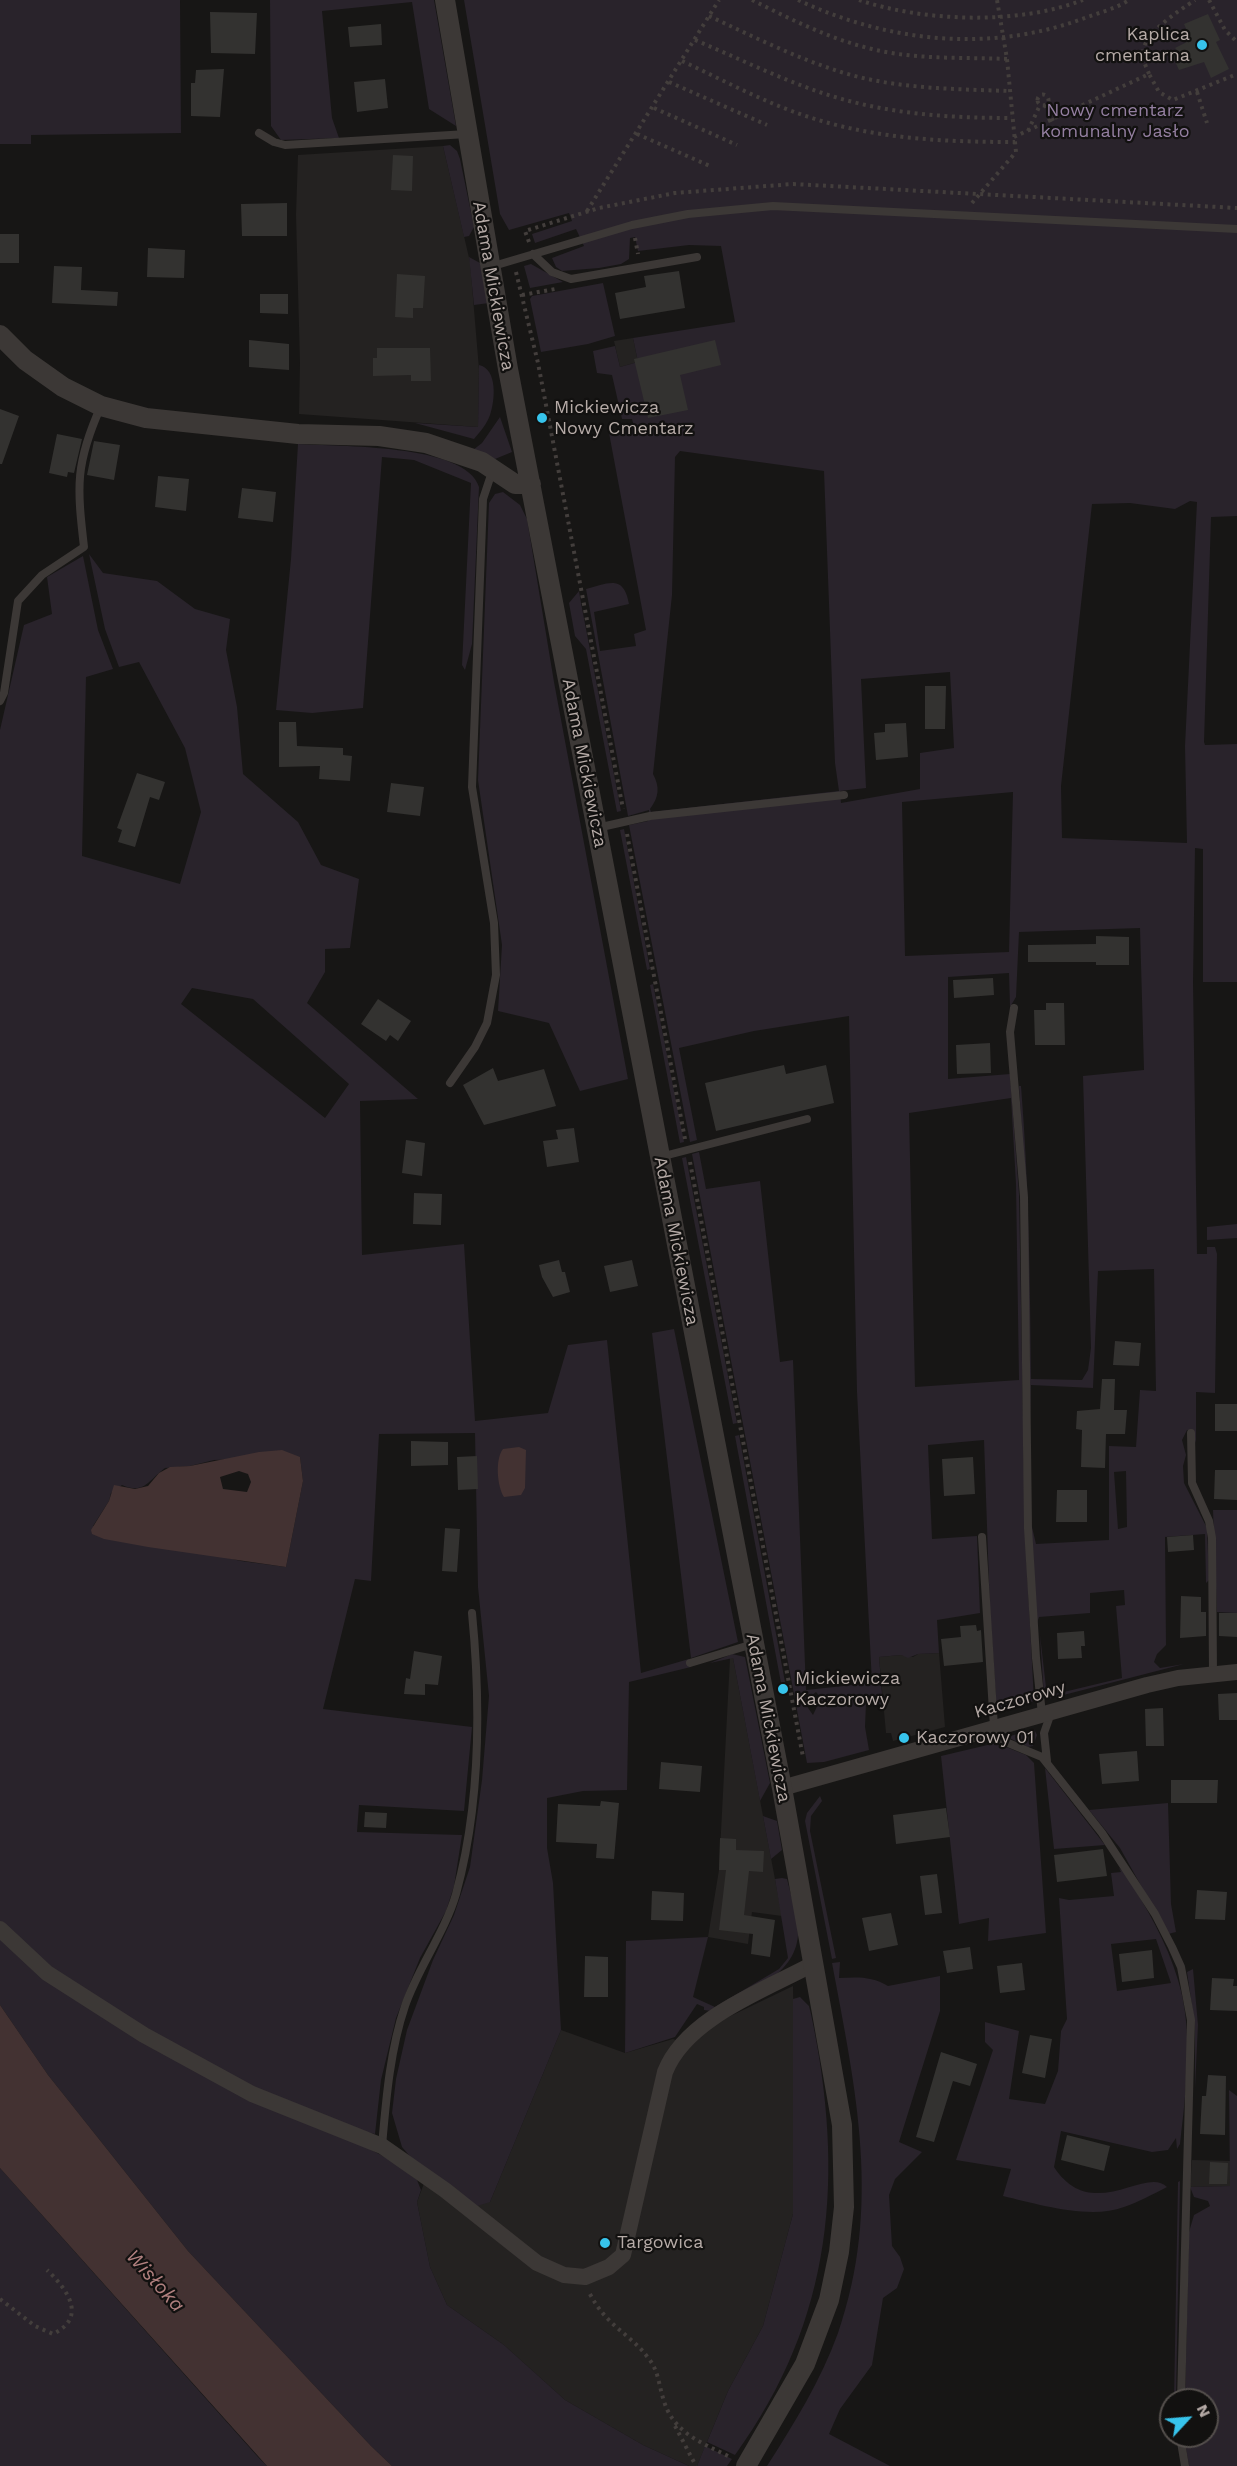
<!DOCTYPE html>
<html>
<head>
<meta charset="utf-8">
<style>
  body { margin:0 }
  #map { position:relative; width:1237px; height:2466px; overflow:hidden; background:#171615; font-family:"Work Sans",sans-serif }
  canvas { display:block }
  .north { position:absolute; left:1159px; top:2388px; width:60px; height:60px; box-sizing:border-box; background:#121110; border:2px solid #544f4c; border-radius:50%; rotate:64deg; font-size:16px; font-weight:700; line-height:24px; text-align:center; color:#b6aba7 }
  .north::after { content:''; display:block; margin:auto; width:21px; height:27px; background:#37c4ec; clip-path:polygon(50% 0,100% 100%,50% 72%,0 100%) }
</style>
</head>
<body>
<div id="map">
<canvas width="1237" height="2466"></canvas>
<div class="north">N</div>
</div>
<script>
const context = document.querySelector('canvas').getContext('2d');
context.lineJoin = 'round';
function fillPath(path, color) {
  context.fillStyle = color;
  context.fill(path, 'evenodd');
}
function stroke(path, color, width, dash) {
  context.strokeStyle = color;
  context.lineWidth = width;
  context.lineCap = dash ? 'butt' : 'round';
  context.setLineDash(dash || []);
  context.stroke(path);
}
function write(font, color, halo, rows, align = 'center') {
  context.font = font + ' "Work Sans",sans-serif';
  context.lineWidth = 4.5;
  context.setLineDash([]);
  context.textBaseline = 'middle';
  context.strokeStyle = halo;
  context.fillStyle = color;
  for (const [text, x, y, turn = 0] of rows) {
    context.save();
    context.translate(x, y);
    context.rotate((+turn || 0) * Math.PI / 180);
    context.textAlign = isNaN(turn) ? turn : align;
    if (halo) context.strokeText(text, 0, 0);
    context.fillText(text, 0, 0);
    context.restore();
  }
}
fillPath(new Path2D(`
  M443,146L470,262L479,369L478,427L299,414L300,363L296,215L298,155Z
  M633,338L638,362L620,367L614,341Z
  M939,1653L945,1727L893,1741L891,1733H886L879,1657L901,1655L913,1657L918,1654Z
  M730,1658H733L782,1916L752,1912L748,1944L708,1937L719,1870Z
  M793,1986L795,2119L793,2214L763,2326L728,2391L697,2466H689L643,2445L565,2400L504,2345L447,2305L430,2267L417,2202L429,2170L490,2202L561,2030L625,2053L673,2039L687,2044L716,2023Z
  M1192,2160L1231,2161L1230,2186L1190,2187Z`), '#242221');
fillPath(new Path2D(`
  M0,0H180L181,133L31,135V144H0Z
  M270,0H434L456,126L429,109L412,2L322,11L332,118L339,138L281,140L271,126Z
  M464,0H1237V516L1211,517L1204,742L1205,745L1237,744V982H1203V849L1195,848L1193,982L1197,1254H1207V1247H1215L1217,1254L1215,1393L1196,1392V1443L1192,1431L1187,1430L1182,1440L1186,1455L1183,1466L1184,1483L1207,1528L1209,1580L1206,1583L1205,1534L1165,1537L1166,1645L1157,1654L1154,1662L1160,1668L1184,1664L1048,1699L1044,1697L1040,1635L1047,1696L1122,1678L1116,1606L1125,1605L1124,1590L1090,1593V1613L1039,1617L1037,1623L1031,1523L1036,1544L1109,1540V1446L1136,1447L1140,1390L1156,1391L1154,1269L1098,1271L1093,1388L1031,1385V1426L1026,1199L1019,1086H1021C1029,1184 1030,1281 1031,1379L1082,1380L1088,1370L1091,1348L1083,1076L1144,1070L1140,928L1019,932L1016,997L1010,1007L1009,973L948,977V1079L1010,1074L1019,1194L1025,1529L1034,1701L997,1713L990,1612L984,1440L928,1445L932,1539L977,1536L980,1613L937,1620L939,1653L918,1654L908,1658L901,1655L879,1657L883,1706L873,1700L866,1703L865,1727L869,1750L824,1762L807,1763L692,1154L699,1152L706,1189L760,1181L780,1362L793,1360L806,1690L872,1683L857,1392L849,1016L754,1031L679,1048L697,1140L690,1142L629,825L648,821L649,810L628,816L586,589C608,583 624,574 629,604L594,612L600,651L636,646L634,634L646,630L609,433L623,427H634L632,419H622L612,375L597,373L593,351L615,346L620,367L638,362L633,338L735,322L721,246L689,245L638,251L635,237L630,238L629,259L621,264L599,268L562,271L556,267L552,258L584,246L576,229L535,243L532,234L572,221L569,213L509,230L500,214ZM680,451L824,471L835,763L839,791L651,812L650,809C659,797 660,787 653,774L672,595L675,457ZM1190,501L1197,502L1185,746L1187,843L1062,838L1061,786L1092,504L1130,503L1175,509ZM950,672L954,748L920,753V789L841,803L840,791L866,788L861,679ZM1013,792L1009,952L905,956L902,802ZM1011,1098L1016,1184L1019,1380L915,1387L909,1113ZM1126,1471L1127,1527L1118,1529L1114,1472ZM816,1692L821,1698L813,1715L806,1705V1700Z
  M450,145L457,151L460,159L474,227L469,236L464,237L443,146Z
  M469,257L480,263L489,303L474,305Z
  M531,264L563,282L530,288L524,266Z
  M603,283L615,336L588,344L541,352L530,299L532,296Z
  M479,365C498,369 495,401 490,415C487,424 480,432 474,439L415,423L478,427Z
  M500,417L512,452L495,459L473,450L482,443Z
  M298,444C337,447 466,443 479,487L472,644L465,670L462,665L471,483L414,460L382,457L363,708L312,713L276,710L291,559Z
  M503,492L520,505L527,519L554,682L628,1079L580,1091L549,1023L498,1011L502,945L478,780L489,503L495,494Z
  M89,554L103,573L157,581L195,609L230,619L226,650L237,707L243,774L298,822L321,865L359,879L350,948L325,949V972L307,1003L418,1099L360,1101L362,1255L464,1244L475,1421L548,1413L568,1345L607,1340L641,1673L689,1659L691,1667L629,1682L627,1790L583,1791L547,1798V1848L553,1883L561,2030L490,2202L477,2206L413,2160L402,2147L392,2113L396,2079L407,2030L433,1960L454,1915L470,1867L482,1780L489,1696L478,1587L475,1433L379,1434L371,1581L355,1579L323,1709L472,1727L464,1811L359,1805L357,1832L462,1835L454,1886L446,1911L420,1958L396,2018L381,2080L375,2134L344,2127L292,2108L130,2020L31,1954L0,1922V730L24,625L52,614L47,577L83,556L98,630L113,669L86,677L82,856L180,884L201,812L185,748L139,662L119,667L105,629ZM192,988L253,999L349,1084L325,1118L181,1004ZM300,1457L303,1481L286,1567L241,1561L93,1526L109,1501L111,1493L122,1485C144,1495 149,1480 165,1468L190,1466L214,1460Z
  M579,591L581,603L621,811L617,812L586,649L575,636L569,603Z
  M624,829L650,969L647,970L620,830Z
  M653,984L684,1142L680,1143L650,985Z
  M686,1157L737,1423L733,1424L682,1158Z
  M1237,1224V1238L1207,1240V1227Z
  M674,1329L738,1642L691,1658L652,1333Z
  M739,1435L785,1682L781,1683L735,1436Z
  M1213,1510H1237V1613L1217,1612Z
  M732,1654L745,1657L770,1783L760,1801L733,1658L710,1663Z
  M1034,1729L1037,1735L1033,1746L1028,1747L1007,1737Z
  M996,1743L1026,1755L1034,1763L1046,1933L988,1941L989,1918L959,1924L941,1756Z
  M1045,1768L1105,1845L1054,1849Z
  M820,1796L822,1801L811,1816L810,1831L836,1958L832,1959L805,1821L807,1813Z
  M1168,1803L1171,1904L1176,1932L1168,1934L1120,1848L1089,1810Z
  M763,1816L777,1821L782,1850L771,1859Z
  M1119,1868L1125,1873C1146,1907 1167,1942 1178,1980C1194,2031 1186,2092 1180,2144L1177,2149L1176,2138L1168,2150L1152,2152L1061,2131L1054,2167C1092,2225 1146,2165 1167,2187C1153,2194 1139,2202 1124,2207C1090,2220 1037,2204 1003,2196L1011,2169L956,2160L993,2050L985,2042V2022L1019,2031L1009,2099L1045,2104L1058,2071L1061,2031L1067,2019L1059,1898L1069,1900L1114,1896L1111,1873L1121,1872ZM1156,1939L1171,1983L1117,1991L1111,1944Z
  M782,1878L787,1879C791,1896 799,1917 798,1935C795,1978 744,1993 711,2011L704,2010V2007L697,2004L675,2037L625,2053L626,1941L708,1937L693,1997L715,2007L779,1969L788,1958L775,1879Z
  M0,1937L32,1968L394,2162L417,2180L421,2190L417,2202L430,2267L447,2305L504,2345L565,2400L643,2445L689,2466H392L371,2446L188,2251L48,2075L0,2005Z
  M840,1962L839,1978C857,1977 872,1976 888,1986L940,1976V2011L899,2142L922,2152L895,2179L889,2195L892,2246L900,2257L904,2269L897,2288L883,2298L872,2365L840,2409L829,2434L890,2466H767C794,2424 821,2380 838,2333C882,2206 856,2091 832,1963Z
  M1193,1969L1198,2025L1195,2088V2026L1187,1972Z
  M800,1997L809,2006L811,2014C845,2175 834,2319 735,2455L707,2442L728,2391L763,2326L793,2214V1999Z
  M1229,2090L1237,2096V2466H1189L1184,2436H1207V2400H1185L1189,2232L1194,2215L1210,2206L1208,2201L1194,2197L1190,2187L1230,2186Z
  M0,2168L258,2457L267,2466H0Z
  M1180,2181L1176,2400H1174L1178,2182Z
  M705,2446L732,2459L727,2466H697Z`), '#29232b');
fillPath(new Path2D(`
  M519,1447L526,1450L525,1488L521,1495L504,1497C497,1486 495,1459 503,1449Z
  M282,1450L300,1457L303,1481L286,1567L148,1547L104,1539L92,1534L91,1530L109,1501L114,1485L135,1489L148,1486L159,1473L170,1467L190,1466L259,1452ZM239,1471L248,1474L251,1482L247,1492L223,1489L220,1477Z
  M0,2005L48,2075L188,2251L371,2446L392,2466H267L0,2168Z`), '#433232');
fillPath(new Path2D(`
  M210,12L257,13L255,54L211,53Z
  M1208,14L1220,40L1216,42L1229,69L1211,78L1204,62L1179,70L1171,53L1177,50L1175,48L1191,40L1184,24Z
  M381,24L382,45L350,47L348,27Z
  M224,69L220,117L191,116V83H195L196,70Z
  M385,79L388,108L357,112L354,82Z
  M393,155L413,156L412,191L391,190Z
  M287,203V236H242L241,204Z
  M0,234H19V263H0Z
  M148,248L185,250L184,278L147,277Z
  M54,266L82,267L81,290L118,292L117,306L52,303Z
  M679,271L685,308L620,319L615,293L646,287L644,276Z
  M397,274L425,276L423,308H413V318L395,317Z
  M260,294H288V314L260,313Z
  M249,340L289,344V370L249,367Z
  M715,340L721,365L680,375L688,410L648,418L634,359Z
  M377,348H430L431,381H411V375L373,376V358H377Z
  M0,409L19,416L2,464H0Z
  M57,434L82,439L74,473L68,472L67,477L49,473Z
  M94,441L120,445L114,480L87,475Z
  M158,476L189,479L186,511L155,507Z
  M242,488L276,492L273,522L238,518Z
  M925,686H946L945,729H925Z
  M279,722H296L297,746L343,748V755L352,756L350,781L319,779L320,766L279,767Z
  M906,723L908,757L876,760L874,733L885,732V724Z
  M137,773L165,782L159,800L150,797L135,847L118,842L122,830L117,828Z
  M391,783L424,787L420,816L387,812Z
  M1096,936L1129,937V965H1096V962H1028V945L1096,944Z
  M993,978L994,995L954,998L953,980Z
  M378,999L411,1021L398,1041L390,1035L386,1041L361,1024Z
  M1046,1003H1064L1065,1045H1035L1034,1010H1046Z
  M990,1043L991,1073L957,1074L956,1045Z
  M784,1065L786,1074L826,1065L834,1103L716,1131L705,1083Z
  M493,1068L498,1081L544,1069L556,1106L484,1125L463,1085Z
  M574,1128L579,1162L547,1167L543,1141L558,1139L556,1130Z
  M406,1140L425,1143L422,1176L402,1173Z
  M414,1193L442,1194L441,1225L413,1224Z
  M559,1260L562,1272H565L570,1292L553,1297L542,1277L539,1265Z
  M632,1260L638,1286L610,1292L604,1266Z
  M1115,1341L1141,1343L1139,1366L1113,1365Z
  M1102,1379H1115L1114,1410H1127L1125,1434H1106L1105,1468L1081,1467L1082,1430L1076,1429L1077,1411L1100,1409Z
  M1215,1404H1237V1431H1215Z
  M411,1441L448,1442V1465L411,1466Z
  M477,1456L478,1489L458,1490L457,1457Z
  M973,1457L975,1494L944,1496L942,1459Z
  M1215,1470H1237V1500L1214,1499Z
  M1057,1490H1087V1522H1056Z
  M445,1528L460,1529L457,1572L442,1571Z
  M1193,1535L1194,1550L1168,1552L1167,1537Z
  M1181,1596L1201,1597V1612H1206V1636L1180,1638Z
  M1219,1613H1237V1637L1219,1636Z
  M976,1625L977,1631L981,1630L983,1662L944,1666L941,1639L961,1637L960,1626Z
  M1084,1631L1085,1646H1081L1082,1658L1058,1659L1057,1633Z
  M414,1651L442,1656L438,1685L425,1684V1695L404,1694L406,1678L410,1679Z
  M1237,1693V1720H1219L1218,1694Z
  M1163,1708L1164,1746H1146L1145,1709Z
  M1137,1751L1139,1781L1102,1784L1099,1754Z
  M661,1762L702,1766L700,1792L659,1789Z
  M1171,1780H1218L1217,1803H1171Z
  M601,1801L619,1803L614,1859L596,1858L597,1844L556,1842L558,1804L600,1806Z
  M946,1808L950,1837L896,1844L893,1815Z
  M365,1812L387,1813L386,1828L364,1827Z
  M720,1838L736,1839V1850L764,1851L763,1872L749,1871L744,1915L775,1920L770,1957L751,1954L753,1934L719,1930L726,1870H719Z
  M1103,1849L1107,1876L1057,1882L1054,1855Z
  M937,1874L942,1913L925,1915L920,1876Z
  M1197,1890L1227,1892L1225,1920L1195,1919Z
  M652,1891L684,1893L683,1921L651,1920Z
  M891,1913L898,1945L869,1951L862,1918Z
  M970,1947L973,1969L947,1973L943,1951Z
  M1152,1950L1154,1978L1122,1982L1119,1954Z
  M585,1956L608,1957V1997H584Z
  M1022,1963L1025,1990L1000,1993L997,1966Z
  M1212,1978L1234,1979L1233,1986H1237V2011L1210,2010Z
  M1030,2035L1052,2039L1045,2078L1022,2073Z
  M941,2052L977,2064L970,2086L953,2081L934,2142L916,2137Z
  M1208,2075L1226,2076L1225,2135L1200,2134L1202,2096H1206Z
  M1067,2135L1110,2146L1104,2171L1061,2160Z
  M1210,2162L1228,2163L1227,2184H1209Z`), '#333230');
stroke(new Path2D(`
  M752,0C790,19 830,39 872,49C916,60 963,57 1007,59
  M798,0C888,42 988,53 1082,19C1098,13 1115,9 1129,0
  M859,0C925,22 1018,25 1083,0
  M1209,0L1225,30L1237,42
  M709,16C752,36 796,58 841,72C895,89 954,89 1010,91
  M695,40C745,61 796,87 849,101C903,115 956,118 1012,118
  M682,61C725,81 767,104 812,118C877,139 946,142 1015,142
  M1149,74C1147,68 1143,62 1143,55C1141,34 1179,11 1195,0
  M669,82L767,125
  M1197,92L1207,123
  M1037.5 100a5.5 5.5 0 1 1 11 0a5.5 5.5 0 1 1-11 0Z
  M1045,105L1053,121
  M654,108L737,145
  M1028,131L1040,105
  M637,134L710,166
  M1014,137L1149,74L1159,92L1173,100L1237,74
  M972,203L1016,152L1007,59L997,0
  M587,211L719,0
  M635,238L638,254
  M529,242L525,231L599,208L675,193L793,184L1237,208
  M516,272L538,363L623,809
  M522,295L555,289
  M627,834L685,1139
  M690,1162L803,1757
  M590,2294C607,2327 630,2333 649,2359C658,2370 659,2385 663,2398C672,2432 700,2442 730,2457
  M0,2299L35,2326L53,2334C88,2317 67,2289 47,2270
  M675,2426L696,2466`), '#433e3c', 4, [3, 4.5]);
stroke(new Path2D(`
  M259,133L274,142L285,145L467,134
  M533,254L552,272L571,279L697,257
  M490,267L632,225L688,214L773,206L1237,229
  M0,701L4,693L18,601L42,575L84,547C77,486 75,464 101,406
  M597,828L650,816L844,795
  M1014,1008L1010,1032L1024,1197L1028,1528L1036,1658L1042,1714
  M450,1083L475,1047L487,1023L496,975L494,923L472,787L483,499L493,469
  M660,1157L807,1119
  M1191,1433L1192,1483L1209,1521L1212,1538L1213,1673
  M982,1537L994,1727
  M690,1663L753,1644
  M984,1733L1042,1757L1102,1833L1155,1914L1172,1947L1181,1967L1191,2020L1181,2400
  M1047,1761L1044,1733L1051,1713
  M382,2146C386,2100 390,2050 405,2006C418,1968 445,1932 456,1894C481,1803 481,1706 472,1613
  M1180,2436L1185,2466`), '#3c3836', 8);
stroke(new Path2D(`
  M782,1788L1147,1685L1178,1678L1237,1672
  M0,1929L47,1973L144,2035L252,2094L382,2146L445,2190L537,2263L564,2275L585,2277L609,2267L623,2255L665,2072C686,2018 765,1990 813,1964`), '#3c3836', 16);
stroke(new Path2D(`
  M445,0L508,369L782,1788L842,2125L844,2207L839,2252L829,2300L805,2364L746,2466
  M0,335L25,360L63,387L101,406L146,418L298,434L379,436L426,443L482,462L515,484H531`), '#3c3836', 20);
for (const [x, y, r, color] of [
  [1202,45,6,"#37c4ec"],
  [542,418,6,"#37c4ec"],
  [783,1689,6,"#37c4ec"],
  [904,1738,6,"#37c4ec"],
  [605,2243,6,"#37c4ec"]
]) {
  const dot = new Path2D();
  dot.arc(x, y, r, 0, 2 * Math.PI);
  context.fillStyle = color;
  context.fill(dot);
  stroke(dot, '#121110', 2);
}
write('18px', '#b6aba7', '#121110', [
  ["Kaplica",1190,35,"right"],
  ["cmentarna",1190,56,"right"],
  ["Mickiewicza",554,408],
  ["Nowy Cmentarz",554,429],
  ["Mickiewicza",795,1679],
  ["Kaczorowy",795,1700],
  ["Kaczorowy 01",916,1738],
  ["Targowica",617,2243]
], 'left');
write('18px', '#947fa1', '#121110', [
  ["Nowy cmentarz",1115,111],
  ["komunalny Jasło",1115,132]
]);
write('18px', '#b6aba7', '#121110', [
  ["Adama Mickiewicza",493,286,80],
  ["Adama Mickiewicza",584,763,79],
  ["Adama Mickiewicza",676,1241,79],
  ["Kaczorowy",1020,1700,-16],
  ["Adama Mickiewicza",768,1718,79]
]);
write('italic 20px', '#b1807f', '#121110', [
  ["Wisłoka",155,2281,48]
]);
</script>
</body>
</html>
